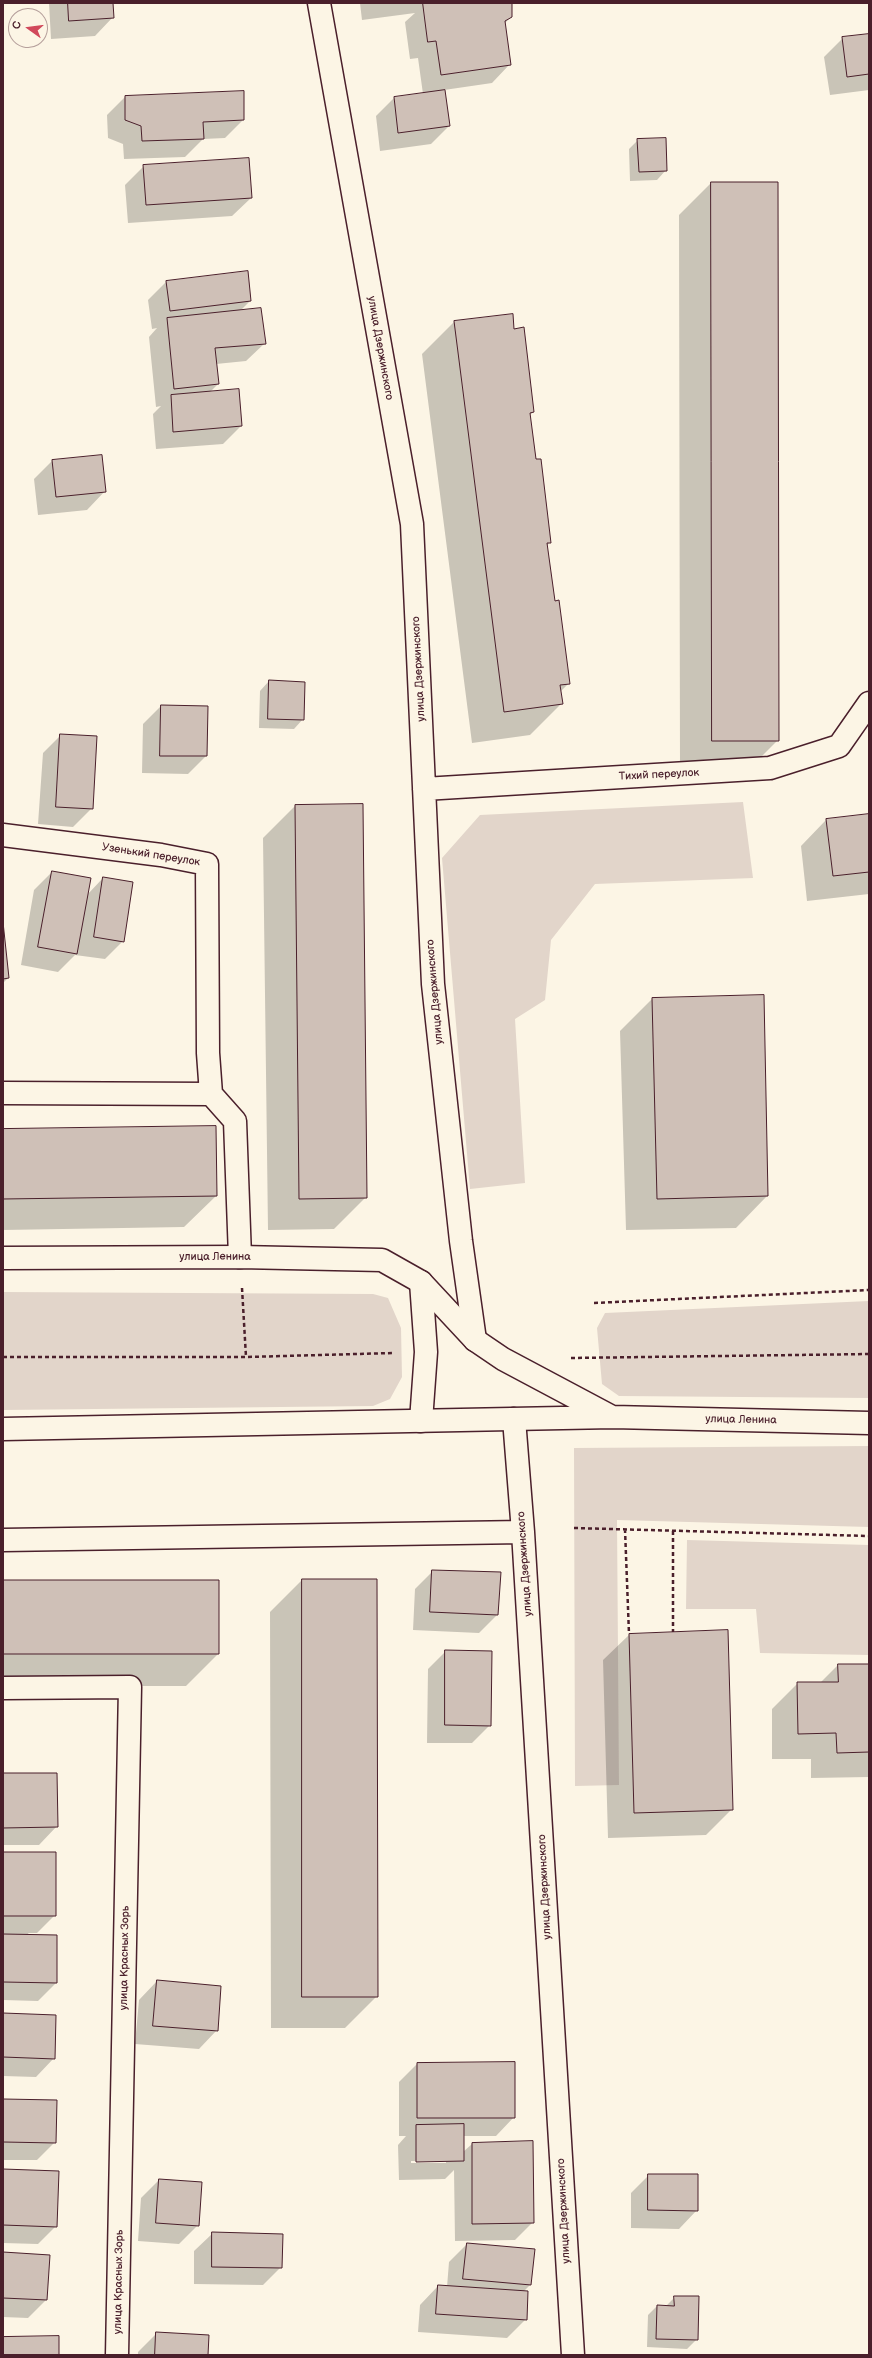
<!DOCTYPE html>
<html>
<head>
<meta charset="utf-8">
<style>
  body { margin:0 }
  #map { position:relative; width:872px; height:2358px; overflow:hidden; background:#fcf5e5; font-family:"Balsamiq Sans",sans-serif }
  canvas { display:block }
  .frame { position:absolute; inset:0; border:4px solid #4a1f2b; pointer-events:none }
  .north { position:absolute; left:8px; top:8px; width:40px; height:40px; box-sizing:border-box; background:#fcf5e5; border:1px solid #b59f9b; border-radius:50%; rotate:284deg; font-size:11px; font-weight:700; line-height:16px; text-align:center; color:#4a1f2b }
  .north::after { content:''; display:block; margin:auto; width:14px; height:18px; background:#d1495b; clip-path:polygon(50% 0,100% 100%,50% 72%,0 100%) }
</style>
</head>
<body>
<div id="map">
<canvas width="872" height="2358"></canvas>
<div class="frame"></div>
<div class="north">С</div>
</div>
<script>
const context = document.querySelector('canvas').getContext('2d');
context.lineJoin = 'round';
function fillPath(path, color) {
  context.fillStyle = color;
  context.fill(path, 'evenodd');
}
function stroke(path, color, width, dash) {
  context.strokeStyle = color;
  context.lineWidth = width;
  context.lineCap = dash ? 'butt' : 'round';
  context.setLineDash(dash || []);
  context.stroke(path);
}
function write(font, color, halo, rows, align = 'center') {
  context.font = font + ' "Balsamiq Sans",sans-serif';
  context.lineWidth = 4;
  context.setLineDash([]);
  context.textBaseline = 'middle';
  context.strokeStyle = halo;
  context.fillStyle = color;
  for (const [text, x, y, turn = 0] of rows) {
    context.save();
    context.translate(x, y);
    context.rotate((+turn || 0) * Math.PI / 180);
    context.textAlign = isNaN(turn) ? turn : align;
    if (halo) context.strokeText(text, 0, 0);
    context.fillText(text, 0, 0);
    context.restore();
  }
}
fillPath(new Path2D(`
  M743,802L753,878L595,884L551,940L545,1000L515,1019L525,1183L470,1189L442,858L480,815Z
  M3,1292L373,1294L388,1298L401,1328L402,1377L390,1399L373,1406L3,1410Z
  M869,1301V1398L619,1396L602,1384L597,1328L605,1313Z
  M869,1446V1527L617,1520L619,1785L575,1786L574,1448Z
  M687,1540L869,1545V1655L760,1653L756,1609H686Z`), '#e2d5ca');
fillPath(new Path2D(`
  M49,3H112L113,17L95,36L51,39Z
  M360,3H510L511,17L504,24L510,64L492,83L444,90L449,126L431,144L380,151L376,116L394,98L423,94L418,58L410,59L405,22L415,13L362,20Z
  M869,35V90L830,95L824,57L843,38Z
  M125,97L243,120L225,138L203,139L185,157L124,159L123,144L108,138L107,115Z
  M638,140L666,170L657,180L630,181L629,149Z
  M144,166L251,198L232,216L128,223L125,185Z
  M711,183L778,740L746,772H680L679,215Z
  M166,282L250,301L240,311L265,343L246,361L216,364L218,384L209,393L241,426L223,444L156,449L153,414L161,406L156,407L149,337L157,328L152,329L148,300Z
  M454,322L513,330L533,412L529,416L550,542L546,547L554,602L569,683L560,692L562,703L530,735L472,743L422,354Z
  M52,461L105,491L87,510L38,515L34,479Z
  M269,681L303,719L294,729L259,728L260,691Z
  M161,706L206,756L188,774L142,773L143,724Z
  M61,735L92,808L73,827L38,824L43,753Z
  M295,806L366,1197L334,1229L268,1230L263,838Z
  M869,815V894L807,901L801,846L826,820Z
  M52,872L87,895L103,878L123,941L105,959L75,955L58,972L21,965L34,890Z
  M3,932L8,978L3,983Z
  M763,996L767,1196L736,1228L626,1230L620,1031L652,999Z
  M3,1130L216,1196L184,1227L3,1230Z
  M433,1571L497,1615L479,1633L413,1630L415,1589Z
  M302,1580L377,1996L345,2028H271L270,1612Z
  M3,1581L218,1654L186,1686H3Z
  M629,1635L732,1809L706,1835L608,1838L603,1660Z
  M446,1651L490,1725L472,1743H427L428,1669Z
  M838,1665H869V1777L811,1778V1759H772V1709L798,1683H820Z
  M3,1774L57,1826L39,1845H3Z
  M3,1853L55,1915L37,1933H28L56,1983L38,2001L3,2000Z
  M157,1981L217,2030L199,2049L135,2044L139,2000Z
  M3,2014L54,2058L36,2077L3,2076Z
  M514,2063V2117L496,2136H463V2152L472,2144L532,2142L533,2222L515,2240L455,2241L454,2170L445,2179L399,2180L398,2145L406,2136H399V2082L417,2064ZM411,2161H446V2163H411Z
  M3,2100L55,2142L37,2160H3Z
  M3,2170L56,2226L38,2244L3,2243Z
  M649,2175L697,2210L679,2229L631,2228V2193Z
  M159,2180L198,2225L179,2244L138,2241L141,2198Z
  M213,2233L281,2267L263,2285L194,2284V2251Z
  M467,2244L534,2250L530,2285L523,2292L526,2319L507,2338L418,2332L420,2305L438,2286L447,2287L449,2262Z
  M3,2253L49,2255L46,2300L28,2318L3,2317Z
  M675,2297L697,2339L687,2349L647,2347L648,2315L657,2306L665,2307Z
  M157,2333L207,2355H138V2352Z`), '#0003');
const building = new Path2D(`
  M68,3H113L114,18L69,21Z
  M423,3H512V17L505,21L511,65L441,75L436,41L428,42Z
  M869,34V74L847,77L842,37Z
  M445,90L450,126L398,133L394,97Z
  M244,91V120L203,122L204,139L142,141L141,126L125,120V96Z
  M666,138L667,171L639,172L637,139Z
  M249,158L252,198L146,205L143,165Z
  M711,182H778L779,741H712Z
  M248,271L251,301L170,311L166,281Z
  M261,308L266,344L215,348L219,384L174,389L167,318Z
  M513,314L514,329L524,327L534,412L530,413L536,459H541L551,543H547L555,601L559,600L570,684L560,685L563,704L504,712L454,321Z
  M239,389L242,426L173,432L171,395Z
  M102,455L106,492L56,497L52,460Z
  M269,680L305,682L304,720L268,719Z
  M161,705L208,706L207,756H160Z
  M60,734L97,736L93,809L56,807Z
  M363,804L367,1198L299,1199L295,805Z
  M869,814V872L833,876L826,819Z
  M52,871L91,878L77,954L38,947Z
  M103,877L133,882L124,942L94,937Z
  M3,922L9,978L3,979Z
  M764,995L768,1196L657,1199L652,998Z
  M216,1126L217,1196L3,1199V1129Z
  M432,1570L501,1572L498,1615L430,1612Z
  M302,1579H377L378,1997H302Z
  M3,1580H219V1654H3Z
  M728,1630L733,1810L634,1813L629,1634Z
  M445,1650L492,1651L491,1726L445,1725Z
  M838,1664H869V1752L837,1753L836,1733L798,1734L797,1682H838Z
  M3,1773H57L58,1827L3,1828Z
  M3,1852H56V1916H3Z
  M3,1934L57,1935V1983L3,1982Z
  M157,1980L221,1986L218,2031L153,2026Z
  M3,2013L56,2015L55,2059L3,2057Z
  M515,2062V2118H417V2063Z
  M3,2099L57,2100L56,2143L3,2142Z
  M464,2124V2161L416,2162V2125Z
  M533,2141L534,2223L472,2224V2143Z
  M3,2169L59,2171L57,2227L3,2225Z
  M648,2174H698V2211L648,2210Z
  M159,2179L202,2182L199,2226L156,2223Z
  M212,2232L283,2234L282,2268L212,2267Z
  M467,2243L535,2249L531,2285L463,2279Z
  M3,2252L50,2255L47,2300L3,2298Z
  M438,2285L528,2291L527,2320L436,2314Z
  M674,2296H699L698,2340L656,2339L657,2305L674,2306Z
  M156,2332L209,2335L208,2355H155Z
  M59,2336V2355H3V2337Z`);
fillPath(building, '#cfc0b7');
stroke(building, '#4a1f2b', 1);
const minor = new Path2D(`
  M319,3L412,524L433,984L461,1241L475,1340
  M424,789L770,768L839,746L869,703
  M3,835L161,855L207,864L208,1053L211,1094L3,1093
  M211,1094L235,1121L240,1257
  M421,1282L426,1352L421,1421
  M514,1419L523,1532L573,2355
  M3,1540L523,1532
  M3,1688L130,1687L117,2355`);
const major = new Path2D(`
  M3,1258L240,1257L382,1260L421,1282L475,1340L503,1359L612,1417
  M3,1429L613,1417L869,1423`);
stroke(minor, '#4a1f2b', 25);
stroke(major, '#4a1f2b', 25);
stroke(new Path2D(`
  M242,1288L246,1357
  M594,1303L869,1290
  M3,1357H246L394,1353
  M571,1358L869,1354
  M574,1528L869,1536
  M625,1529L629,1634
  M673,1531V1632`), '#4a1f2b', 2.5, [4, 3]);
stroke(minor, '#fcf5e5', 22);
stroke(major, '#fcf5e5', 22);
write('11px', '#4a1f2b', '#fcf5e5', [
  ["улица Дзержинского",380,348,80],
  ["улица Дзержинского",419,669,-93],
  ["Тихий переулок",659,775,-3],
  ["Узенький переулок",151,855,9],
  ["улица Дзержинского",435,992,-95],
  ["улица Ленина",215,1257],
  ["улица Ленина",741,1420,1],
  ["улица Дзержинского",525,1564,-94],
  ["улица Дзержинского",545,1887,-93],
  ["улица Красных Зорь",125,1958,-89],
  ["улица Дзержинского",564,2211,-93],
  ["улица Красных Зорь",119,2282,-89]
]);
</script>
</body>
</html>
